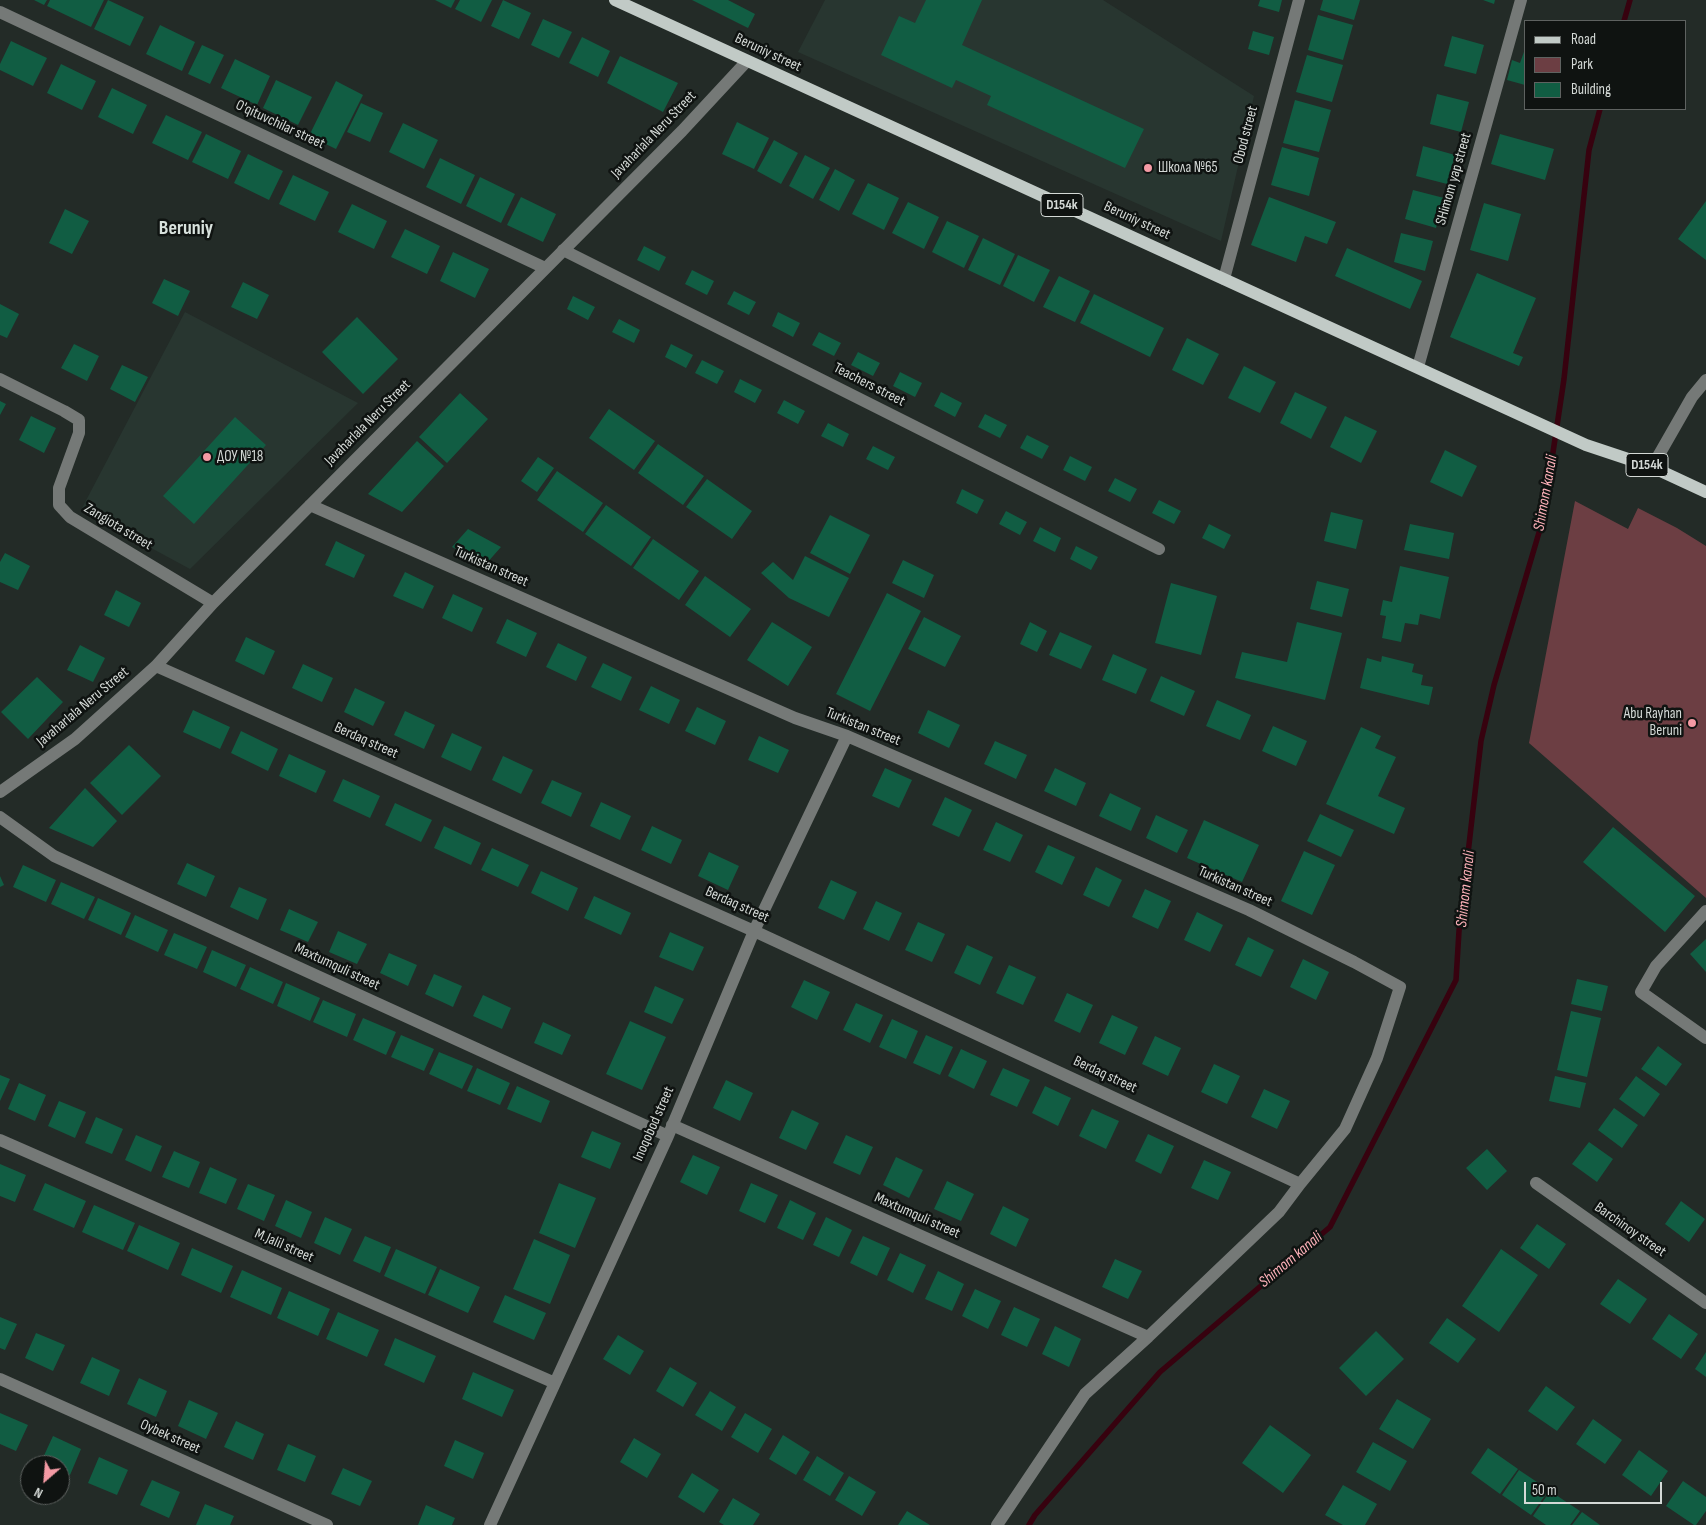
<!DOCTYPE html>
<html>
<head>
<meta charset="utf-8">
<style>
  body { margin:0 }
  #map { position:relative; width:1706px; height:1525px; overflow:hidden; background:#232b27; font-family:"Sofia Sans Condensed",sans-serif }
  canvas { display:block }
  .legend { position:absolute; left:1524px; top:20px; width:162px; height:90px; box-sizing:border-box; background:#0f1311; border:1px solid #5e6260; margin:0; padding:6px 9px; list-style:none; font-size:15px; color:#d4d9d6 }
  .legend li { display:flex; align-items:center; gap:10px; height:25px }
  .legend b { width:25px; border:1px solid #5e6260 }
  .north { position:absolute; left:20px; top:1455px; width:50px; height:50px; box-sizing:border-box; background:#0f1311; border:1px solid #5e6260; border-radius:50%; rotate:207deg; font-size:14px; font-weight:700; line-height:20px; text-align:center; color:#d4d9d6 }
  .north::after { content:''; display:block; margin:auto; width:18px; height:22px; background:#f49aa4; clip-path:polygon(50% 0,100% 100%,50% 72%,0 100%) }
  .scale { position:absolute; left:1524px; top:1482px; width:138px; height:22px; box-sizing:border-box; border:2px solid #d4d9d6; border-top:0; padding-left:6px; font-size:15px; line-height:18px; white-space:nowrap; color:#d4d9d6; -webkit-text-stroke:4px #0f1311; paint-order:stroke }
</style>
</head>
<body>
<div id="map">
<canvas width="1706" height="1525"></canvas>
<ul class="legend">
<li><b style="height:6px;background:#c1cac6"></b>Road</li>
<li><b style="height:14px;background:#6c3e43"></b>Park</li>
<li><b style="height:14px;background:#115d43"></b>Building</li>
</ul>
<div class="north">N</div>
<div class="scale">50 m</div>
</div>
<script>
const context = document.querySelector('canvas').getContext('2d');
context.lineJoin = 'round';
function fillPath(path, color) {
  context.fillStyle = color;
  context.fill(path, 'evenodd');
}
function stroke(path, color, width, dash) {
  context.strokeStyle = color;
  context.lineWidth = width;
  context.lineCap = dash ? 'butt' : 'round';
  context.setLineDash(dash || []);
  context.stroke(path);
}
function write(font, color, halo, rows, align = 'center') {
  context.font = font + ' "Sofia Sans Condensed",sans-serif';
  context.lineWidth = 5;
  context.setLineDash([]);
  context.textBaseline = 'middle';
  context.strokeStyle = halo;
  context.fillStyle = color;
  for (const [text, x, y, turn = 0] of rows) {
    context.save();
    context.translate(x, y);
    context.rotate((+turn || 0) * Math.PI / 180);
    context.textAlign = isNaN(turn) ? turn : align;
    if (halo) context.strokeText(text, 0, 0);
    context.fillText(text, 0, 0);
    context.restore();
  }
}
fillPath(new Path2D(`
  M825,0H1103L1254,96L1221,241L798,52Z
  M185,312L358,403L190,569L81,510Z`), '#283630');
fillPath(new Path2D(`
  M1575,501L1628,529L1638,508L1677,528L1706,546V898L1529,743Z`), '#6c3e43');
stroke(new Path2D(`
  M1624,21L1630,0
  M1029,1525L1035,1515L1160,1372L1330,1227L1456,980L1459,931L1481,741L1494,685L1543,519L1564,379L1589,150L1600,109`), '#37020f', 5.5);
fillPath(new Path2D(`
  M34,0H47L44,5Z
  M50,0H104L91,27L47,6Z
  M108,0L144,17L130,46L94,29Z
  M435,0H455L451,8Z
  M460,0H492L481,22L455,9Z
  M503,0L531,13L519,39L491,26Z
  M692,0H728L755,14L748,28Z
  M926,0H982L962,45L1144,129L1125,168L987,105L991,96L956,80L952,88L881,55L899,16L915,23Z
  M1260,0H1282L1279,12L1258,6Z
  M1323,0H1360L1354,20L1320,10Z
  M1483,0H1495L1494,4Z
  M1318,15L1353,25L1343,60L1308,50Z
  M543,19L572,32L559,58L531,45Z
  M160,25L195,42L182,71L146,54Z
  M1253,31L1274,37L1269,55L1248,49Z
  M1452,36L1484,45L1476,74L1444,66Z
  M582,37L610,51L598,77L569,63Z
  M11,41L47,58L33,86L0,70V64Z
  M202,45L224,55L210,84L188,74Z
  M1525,49V85L1507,80L1512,60L1520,63Z
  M1307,55L1343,65L1332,102L1296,92Z
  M620,56L678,83L663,112L607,83Z
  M235,59L270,76L257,105L221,88Z
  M61,64L96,81L82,110L47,93Z
  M276,80L312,97L298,125L263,108Z
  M336,81L363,95L336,149L309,136Z
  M112,88L147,105L133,134L98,117Z
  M1437,94L1469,102L1461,132L1430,124Z
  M1295,100L1331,110L1319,152L1283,143Z
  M361,103L383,113L370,142L347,132Z
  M166,115L202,132L188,160L152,143Z
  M737,122L769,138L754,169L722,154Z
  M403,123L438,140L424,169L389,152Z
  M206,134L241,151L228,179L192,162Z
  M1500,134L1554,149L1545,180L1491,164Z
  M774,140L798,153L781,184L757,171Z
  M1423,146L1455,155L1447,184L1416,176Z
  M1282,147L1319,158L1309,196L1271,185Z
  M248,154L283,171L269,200L234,183Z
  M805,155L830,168L813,199L789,186Z
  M440,158L475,175L461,204L426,187Z
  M835,169L855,180L839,211L819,200Z
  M293,175L329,192L315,221L279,204Z
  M480,177L515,194L501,223L466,206Z
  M868,183L899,198L884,230L852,214Z
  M1413,190L1444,198L1436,228L1405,219Z
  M521,197L556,214L543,242L507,225Z
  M1269,197L1336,222L1327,244L1305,236L1296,262L1251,245Z
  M1706,201V260L1678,239Z
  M908,202L939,217L924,249L892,233Z
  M1484,203L1521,214L1508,261L1470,250Z
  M352,204L387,221L374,249L338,232Z
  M65,209L89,221L72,254L49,243Z
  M947,221L979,236L964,268L932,252Z
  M405,229L440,246L427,274L391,257Z
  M1401,233L1433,241L1425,271L1394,262Z
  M983,238L1015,254L1000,285L968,270Z
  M644,246L666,257L659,271L637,260Z
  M1347,248L1422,281L1410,309L1335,276Z
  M453,252L489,269L475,298L440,281Z
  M1018,255L1050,270L1034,302L1003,286Z
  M692,270L714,281L707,295L685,284Z
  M1477,273L1536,298L1513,353L1523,357L1519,366L1450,337Z
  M1059,276L1090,291L1075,322L1043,307Z
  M164,279L190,291L178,316L152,303Z
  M243,282L269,295L257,319L231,307Z
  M734,291L756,302L749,315L727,304Z
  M1094,294L1164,328L1150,357L1080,323Z
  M573,296L595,307L588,320L567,309Z
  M0,304L19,314L7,338L0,335Z
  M778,312L800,323L793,337L772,326Z
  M357,317L398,359L363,394L322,352Z
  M619,319L640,330L634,343L612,332Z
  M819,332L841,343L834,356L812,345Z
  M1187,338L1219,354L1203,385L1172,370Z
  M74,344L99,356L87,381L61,368Z
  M671,344L693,355L686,368L665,357Z
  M858,352L880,363L873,376L851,365Z
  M702,360L724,371L717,384L695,373Z
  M122,365L148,377L135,402L110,389Z
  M1244,366L1276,382L1260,413L1228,398Z
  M900,372L922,383L915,397L893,386Z
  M740,379L762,390L755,403L734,392Z
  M941,392L962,403L955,417L934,406Z
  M1295,392L1327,407L1311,439L1280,423Z
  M460,393L488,419L447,463L419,437Z
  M784,400L805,411L798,424L777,413Z
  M0,401L6,404L0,415Z
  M609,409L655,441L634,470L589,438Z
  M985,414L1007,425L1000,438L978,427Z
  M31,416L56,428L44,453L19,440Z
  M1345,416L1377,431L1361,463L1330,447Z
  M235,417L266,445L194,524L163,496Z
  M828,423L849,434L843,447L821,436Z
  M1027,435L1049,446L1042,459L1020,448Z
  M417,441L444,466L402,512L368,494Z
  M658,444L704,476L683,505L638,473Z
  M873,446L895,457L888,470L866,459Z
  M1445,450L1477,466L1462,497L1430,482Z
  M1070,456L1092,467L1085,481L1063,470Z
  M538,457L554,468L537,492L521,481Z
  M557,471L603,503L583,532L537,500Z
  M1115,478L1137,489L1130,502L1108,491Z
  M707,479L752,511L732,539L686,507Z
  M962,489L984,500L977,514L956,503Z
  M1159,500L1181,511L1174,524L1152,513Z
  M606,505L651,537L631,566L585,534Z
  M1006,511L1027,522L1020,535L999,524Z
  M1331,512L1363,520L1356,549L1324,541Z
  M830,515L870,535L850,574L810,553Z
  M1209,524L1231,535L1224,549L1202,538Z
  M1410,524L1454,533L1449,559L1404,550Z
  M1040,527L1061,538L1055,552L1033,541Z
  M468,529L501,547L486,564L452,547Z
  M653,539L699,571L679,600L633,568Z
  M336,541L365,555L354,578L325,565Z
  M1076,546L1098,557L1091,570L1070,559Z
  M5,553L30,566L18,590L0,582V562Z
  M805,556L849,578L829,617L789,598L761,573L773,562L793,580Z
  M903,560L934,575L924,598L892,583Z
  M1400,566L1449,577L1440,619L1420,614L1418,625L1405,623L1401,642L1382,638L1386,616L1380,615L1383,600L1392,602Z
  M405,572L434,586L423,609L393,596Z
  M705,576L751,609L730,637L685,605Z
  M1317,581L1349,589L1342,617L1310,609Z
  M1171,583L1217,596L1201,655L1155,643Z
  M116,590L141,603L129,627L104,615Z
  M887,593L921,611L870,711L836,694Z
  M453,594L483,608L472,632L442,618Z
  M924,617L961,636L945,667L908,649Z
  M507,619L537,633L526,657L496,643Z
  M772,622L812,647L788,686L747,660Z
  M1030,622L1047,631L1037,652L1020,644Z
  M1297,622L1342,633L1325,700L1235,678L1242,652L1287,662Z
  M1060,632L1092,646L1081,669L1049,655Z
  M246,637L275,651L264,675L235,661Z
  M558,643L587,657L576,681L546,667Z
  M80,645L105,658L93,682L67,670Z
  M1113,654L1147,669L1136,694L1102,680Z
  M1382,656L1414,664L1412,672L1423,675L1421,685L1433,687L1429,705L1360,688L1367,658L1381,662Z
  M603,663L632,677L621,701L591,687Z
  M303,664L333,678L322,702L292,688Z
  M1161,676L1195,691L1184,716L1150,701Z
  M37,677L63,702L28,739L1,712Z
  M651,686L680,700L669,724L639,710Z
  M355,688L385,702L373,726L344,712Z
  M1217,700L1251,715L1240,740L1206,726Z
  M697,707L726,721L715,745L685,731Z
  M193,710L230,727L220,749L183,732Z
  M928,710L960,725L949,748L918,733Z
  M405,711L435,725L424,749L394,735Z
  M1273,726L1307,741L1296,766L1262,751Z
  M1361,727L1381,736L1375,748L1396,757L1378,796L1405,808L1394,834L1326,804Z
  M241,731L278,749L268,771L231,753Z
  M452,733L482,747L471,771L441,757Z
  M759,736L789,750L778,773L748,760Z
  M995,741L1027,755L1016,779L984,764Z
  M129,745L161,776L122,815L90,783Z
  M289,754L326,771L316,793L279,776Z
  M503,756L533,770L521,794L492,780Z
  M885,768L912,780L899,808L872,796Z
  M1055,768L1086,783L1076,806L1044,791Z
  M343,779L380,796L370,818L333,801Z
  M552,780L582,793L571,817L541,803Z
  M85,788L117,821L93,847L49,828Z
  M1110,793L1141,808L1131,831L1099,816Z
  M945,797L972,810L959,837L932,825Z
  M601,802L631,816L620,840L590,826Z
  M395,803L432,820L421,842L385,825Z
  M1320,814L1354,830L1341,857L1307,841Z
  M1156,815L1188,830L1177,853L1146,838Z
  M1204,820L1259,845L1242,882L1187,858Z
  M996,822L1023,835L1010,862L983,850Z
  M444,826L481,843L471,865L434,848Z
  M652,826L682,840L671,864L641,850Z
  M1613,827L1695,896L1665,932L1583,862Z
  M1048,845L1075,857L1062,885L1035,872Z
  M492,848L529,865L518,887L481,870Z
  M1304,851L1335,865L1312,915L1281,901Z
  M709,852L739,866L728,890L698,876Z
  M187,863L215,876L206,897L177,884Z
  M23,865L56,880L46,902L13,887Z
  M1096,867L1122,880L1109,907L1083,895Z
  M541,871L578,888L568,911L531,893Z
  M0,876L4,885L0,887Z
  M831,880L857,892L844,920L818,908Z
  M61,882L95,897L84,919L51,904Z
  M239,887L267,899L258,920L230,907Z
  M1145,889L1171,901L1158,929L1132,917Z
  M594,896L631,913L621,935L584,918Z
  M98,898L131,913L121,935L88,920Z
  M876,901L902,913L889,941L863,929Z
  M289,909L318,922L308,942L280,930Z
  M1197,912L1223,925L1210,952L1184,940Z
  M135,915L168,930L158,952L125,937Z
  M918,922L945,934L932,962L905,950Z
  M338,931L367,944L357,964L329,952Z
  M670,932L704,947L693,971L659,957Z
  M174,933L207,947L197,969L164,955Z
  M1248,937L1274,950L1261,977L1235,965Z
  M1706,939V972L1690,954Z
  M967,945L993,957L980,985L954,973Z
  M212,950L246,965L236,987L203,972Z
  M389,953L417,965L408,986L380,973Z
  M1303,959L1329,972L1316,1000L1290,987Z
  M1009,965L1036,977L1023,1005L996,993Z
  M250,967L283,982L273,1004L240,989Z
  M434,974L462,986L453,1007L425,994Z
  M1577,979L1608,986L1602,1011L1571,1004Z
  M804,980L830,992L817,1020L791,1007Z
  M286,983L320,998L310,1021L277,1006Z
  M655,986L684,999L672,1024L644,1012Z
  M1067,993L1093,1005L1080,1033L1054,1021Z
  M483,995L511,1008L502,1029L473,1016Z
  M323,1000L356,1014L347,1037L313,1022Z
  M856,1003L883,1015L870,1043L843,1030Z
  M1571,1011L1601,1018L1587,1077L1557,1070Z
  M1112,1015L1138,1027L1125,1055L1099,1043Z
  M363,1018L396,1032L386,1055L353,1040Z
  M892,1019L918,1031L906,1059L879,1047Z
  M630,1021L666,1037L642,1090L606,1074Z
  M543,1022L571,1035L562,1055L534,1043Z
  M401,1035L434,1049L424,1071L391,1057Z
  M926,1035L953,1047L940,1075L913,1063Z
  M1155,1036L1181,1048L1168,1076L1142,1064Z
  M1658,1046L1682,1064L1666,1086L1641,1069Z
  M961,1049L987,1061L974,1089L948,1076Z
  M439,1052L473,1066L462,1089L429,1074Z
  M1214,1064L1240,1076L1227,1104L1201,1092Z
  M477,1068L510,1083L500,1105L467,1091Z
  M1003,1068L1030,1080L1017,1107L990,1095Z
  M0,1075L10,1079L0,1101Z
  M1555,1076L1586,1083L1580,1108L1549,1101Z
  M1636,1076L1660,1094L1644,1117L1619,1099Z
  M726,1080L753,1093L740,1121L713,1108Z
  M19,1083L46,1095L35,1121L8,1109Z
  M517,1086L550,1101L541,1123L507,1109Z
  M1045,1086L1071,1098L1058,1126L1032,1113Z
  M1264,1089L1290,1101L1277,1129L1251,1117Z
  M59,1101L86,1112L75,1138L48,1126Z
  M1614,1108L1638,1125L1622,1148L1598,1130Z
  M1092,1109L1119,1121L1106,1149L1079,1136Z
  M792,1110L819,1123L806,1150L779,1138Z
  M96,1117L123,1129L112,1154L85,1143Z
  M592,1131L621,1143L610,1169L581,1157Z
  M1148,1134L1174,1146L1161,1174L1135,1161Z
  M136,1135L162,1146L151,1172L125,1160Z
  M846,1135L873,1147L860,1175L833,1163Z
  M1589,1142L1613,1159L1597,1182L1572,1164Z
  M1487,1149L1507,1171L1487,1190L1466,1168Z
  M174,1151L200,1162L189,1188L162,1177Z
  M693,1155L720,1167L707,1195L680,1182Z
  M896,1157L923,1170L909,1198L883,1185Z
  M1204,1160L1231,1172L1218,1200L1191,1188Z
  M0,1164L26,1175L15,1202L0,1196Z
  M210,1167L237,1179L226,1204L199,1193Z
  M947,1181L974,1194L961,1221L934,1209Z
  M45,1183L86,1201L74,1228L33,1210Z
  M559,1183L596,1198L575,1248L539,1233Z
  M751,1183L778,1195L765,1223L739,1211Z
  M248,1184L275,1195L264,1221L237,1209Z
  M286,1200L312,1212L301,1238L275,1226Z
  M790,1200L816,1213L803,1240L777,1228Z
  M1681,1201L1705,1219L1689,1242L1665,1224Z
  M94,1205L135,1223L123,1250L82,1232Z
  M1003,1206L1029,1219L1016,1247L990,1234Z
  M325,1217L352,1229L340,1255L314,1243Z
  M826,1217L852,1230L839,1257L813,1245Z
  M1537,1224L1566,1244L1549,1269L1520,1248Z
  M139,1225L180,1243L168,1270L127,1251Z
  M365,1236L391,1247L380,1273L353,1261Z
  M863,1236L890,1248L877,1276L850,1263Z
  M534,1239L570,1255L550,1304L513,1289Z
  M192,1248L233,1266L221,1293L181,1275Z
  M396,1249L437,1267L425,1294L384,1276Z
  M1501,1249L1538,1275L1499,1332L1462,1306Z
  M900,1253L926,1265L913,1293L887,1280Z
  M1115,1259L1142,1271L1128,1299L1102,1287Z
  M440,1269L480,1287L468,1313L428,1295Z
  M242,1270L282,1288L271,1315L230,1297Z
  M938,1271L964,1284L952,1311L925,1299Z
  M1618,1279L1647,1299L1630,1324L1600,1304Z
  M975,1289L1001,1301L988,1329L962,1316Z
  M289,1291L330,1309L318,1336L277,1318Z
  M505,1295L546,1313L534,1340L493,1322Z
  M1014,1307L1040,1319L1027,1347L1001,1335Z
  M338,1312L379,1330L367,1357L326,1339Z
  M1669,1314L1698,1334L1681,1359L1652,1339Z
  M0,1317L17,1324L5,1350L0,1348Z
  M1447,1318L1476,1339L1458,1363L1429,1343Z
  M1055,1326L1081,1339L1069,1367L1042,1354Z
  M1376,1331L1404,1359L1366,1396L1339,1368Z
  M36,1333L65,1345L53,1371L25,1358Z
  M618,1335L644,1351L630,1375L603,1359Z
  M395,1338L436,1356L424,1383L384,1365Z
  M1706,1352V1377L1695,1369Z
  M92,1357L120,1370L109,1396L80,1383Z
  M670,1367L697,1383L683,1407L656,1391Z
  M473,1372L514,1390L502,1417L462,1399Z
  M139,1378L167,1391L156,1417L127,1404Z
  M1546,1386L1575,1407L1557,1431L1528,1411Z
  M710,1391L736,1407L722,1431L695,1415Z
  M1397,1399L1431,1419L1413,1449L1379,1429Z
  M189,1400L218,1413L206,1439L178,1426Z
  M0,1413L28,1425L16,1451L0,1444Z
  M745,1413L772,1429L758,1453L731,1437Z
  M1593,1419L1622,1440L1605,1464L1576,1444Z
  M236,1421L264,1434L253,1460L224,1447Z
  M1270,1425L1311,1455L1283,1493L1242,1463Z
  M783,1435L810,1452L796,1475L769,1459Z
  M53,1436L81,1449L70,1475L60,1470V1465H48L41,1462Z
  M634,1438L661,1454L647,1478L620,1462Z
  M455,1440L484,1453L473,1479L444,1466Z
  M1373,1442L1407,1461L1390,1491L1356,1472Z
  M288,1444L316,1456L305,1482L277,1470Z
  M1488,1448L1518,1469L1500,1494L1471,1473Z
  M1639,1450L1668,1471L1651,1496L1622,1475Z
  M817,1456L844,1473L830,1496L803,1480Z
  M99,1457L128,1470L117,1495L88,1483Z
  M343,1468L372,1481L360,1506L331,1494Z
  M1519,1470L1549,1490L1531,1515L1502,1495Z
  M692,1473L719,1490L704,1513L678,1497Z
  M849,1476L876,1492L862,1516L835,1500Z
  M152,1480L180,1492L169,1518L140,1505Z
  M1683,1481L1706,1497V1511L1696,1525H1694L1666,1506Z
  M1343,1485L1377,1504L1365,1525H1343L1325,1515Z
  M1550,1491L1580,1511L1570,1525H1546L1533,1516Z
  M733,1498L760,1514L753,1525H724L719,1522Z
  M205,1504L234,1516L230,1525H196Z
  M426,1505L455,1518L452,1525H418Z
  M907,1511L930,1525H898Z
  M1582,1512L1600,1525H1572Z`), '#115d43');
stroke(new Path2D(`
  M0,12L545,268
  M563,250L1159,549
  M1224,279L1299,0
  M1418,367L1521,0
  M0,379L64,411L79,420V433L59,488V505L70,517L213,603
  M1652,467L1692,397L1706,380
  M310,505L795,718L847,736L1249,910L1354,962L1400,987L1377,1058L1345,1129L1300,1184L1279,1212L1148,1337L1085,1394L997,1525
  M156,666L754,931L1300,1184
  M0,792L75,739L156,666L213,603L682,131L747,61
  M0,817L54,856L668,1136
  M1706,911L1656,966L1641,992L1706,1038
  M672,1125L1148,1337
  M0,1140L555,1383
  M1536,1183L1706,1303
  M0,1379L327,1525
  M490,1525L668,1136L754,931L847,736`), '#757977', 12);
stroke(new Path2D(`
  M615,0L1586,445L1652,467L1706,492`), '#c1cac6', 12);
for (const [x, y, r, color] of [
  [1148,168,5,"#f49aa4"],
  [207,457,5,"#f49aa4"],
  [1692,723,5,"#f49aa4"]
]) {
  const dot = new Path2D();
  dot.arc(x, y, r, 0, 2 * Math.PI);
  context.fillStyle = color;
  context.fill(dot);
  stroke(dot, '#0f1311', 2);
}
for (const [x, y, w] of [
  [1062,205,42],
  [1647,465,42]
]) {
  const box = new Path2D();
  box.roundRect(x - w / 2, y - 11.5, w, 23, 4);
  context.fillStyle = '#0f1311';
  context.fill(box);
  stroke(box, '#d4d9d6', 1);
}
write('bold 14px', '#d4d9d6', null, [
  ["D154k",1062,205],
  ["D154k",1647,465]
]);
write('15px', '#d4d9d6', '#0f1311', [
  ["Beruniy street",768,53,25],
  ["O'qituvchilar street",280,125,25],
  ["Javaharlala Neru Street",654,135,-46],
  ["Obod street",1246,135,-75],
  ["SHimom yap street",1454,179,-74],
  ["Beruniy street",1137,221,25],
  ["Teachers street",869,385,27],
  ["Javaharlala Neru Street",368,423,-45],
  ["Zangiota street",118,527,31],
  ["Turkistan street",491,567,24],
  ["Javaharlala Neru Street",83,707,-40],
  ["Turkistan street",863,727,22],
  ["Berdaq street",366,741,24],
  ["Turkistan street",1235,887,24],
  ["Berdaq street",737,905,24],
  ["Maxtumquli street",337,967,25],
  ["Berdaq street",1105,1075,25],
  ["Inoqobod street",654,1124,-66],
  ["Maxtumquli street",917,1216,24],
  ["Barchinoy street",1630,1230,35],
  ["M.Jalil street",284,1246,24],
  ["Oybek street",170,1437,24]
]);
write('15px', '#d4d9d6', '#0f1311', [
  ["Школа №65",1158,168],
  ["ДОУ №18",217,457],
  ["Abu Rayhan",1682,714,"right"],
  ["Beruni",1682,731,"right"]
], 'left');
write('italic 16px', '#ffb2ba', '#0f1311', [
  ["Shimom kanali",1546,493,-80],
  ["Shimom kanali",1466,889,-84],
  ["Shimom kanali",1291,1260,-40]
]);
write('bold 20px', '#d8e2dd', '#0f1311', [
  ["Beruniy",186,229]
]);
</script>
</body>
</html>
